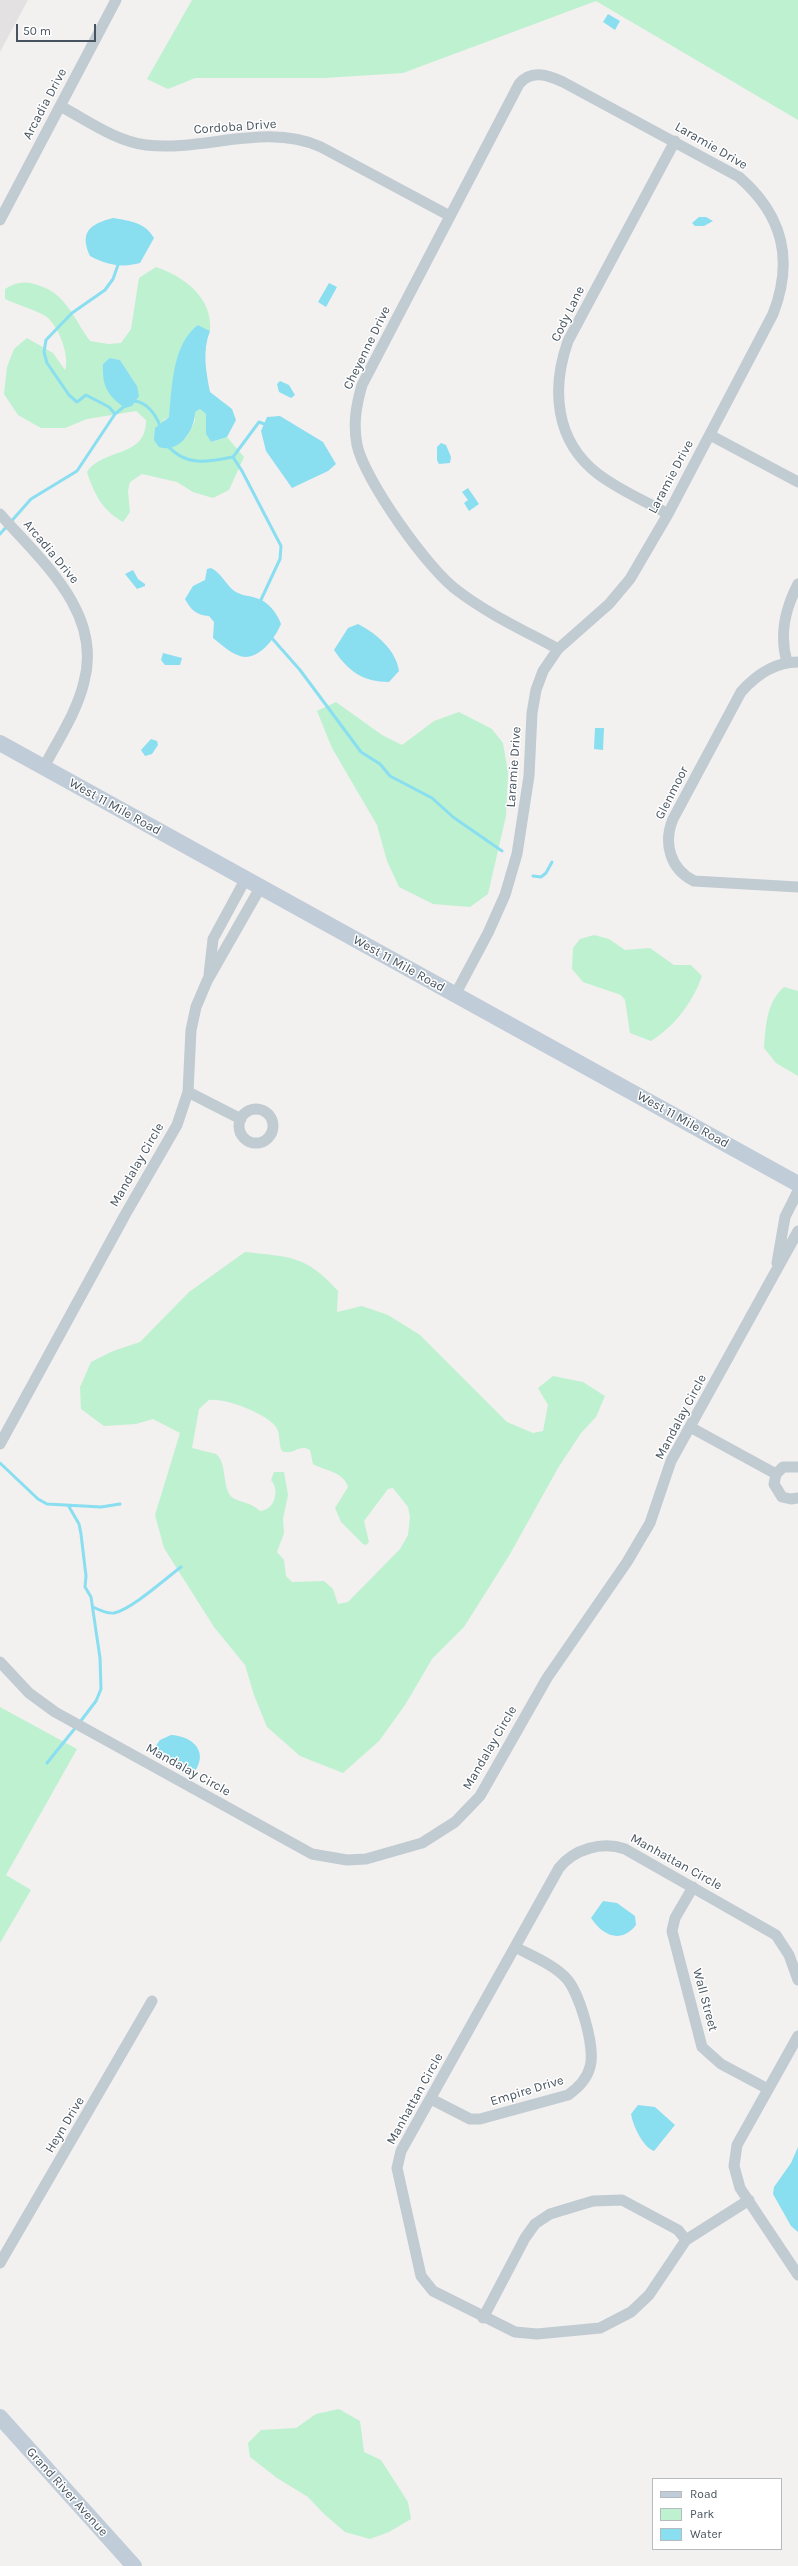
<!DOCTYPE html>
<html>
<head>
<meta charset="utf-8">
<style>
  body { margin:0 }
  #map { position:relative; width:798px; height:2566px; overflow:hidden; background:#f3f0f0; font-family:Karla,sans-serif }
  canvas { display:block }
  .legend { position:absolute; left:652px; top:2478px; width:130px; height:72px; box-sizing:border-box; background:#fff; border:1px solid #b5bbbf; margin:0; padding:5px 7px; list-style:none; font-size:12px; color:#47545f }
  .legend li { display:flex; align-items:center; gap:8px; height:20px }
  .legend b { width:20px; border:1px solid #b5bbbf }
  .scale { position:absolute; left:16px; top:24px; width:80px; height:18px; box-sizing:border-box; border:2px solid #47545f; border-top:0; padding-left:5px; font-size:12px; line-height:14px; white-space:nowrap; color:#47545f; -webkit-text-stroke:3px #fff; paint-order:stroke }
</style>
</head>
<body>
<div id="map">
<canvas width="798" height="2566"></canvas>
<ul class="legend">
<li><b style="height:5px;background:#c0ccd8"></b>Road</li>
<li><b style="height:11px;background:#bdf1d0"></b>Park</li>
<li><b style="height:11px;background:#89def0"></b>Water</li>
</ul>
<div class="scale">50 m</div>
</div>
<script>
const context = document.querySelector('canvas').getContext('2d');
context.lineJoin = 'round';
function fillPath(path, color) {
  context.fillStyle = color;
  context.fill(path, 'evenodd');
}
function stroke(path, color, width, dash) {
  context.strokeStyle = color;
  context.lineWidth = width;
  context.lineCap = dash ? 'butt' : 'round';
  context.setLineDash(dash || []);
  context.stroke(path);
}
function write(font, color, halo, rows, align = 'center') {
  context.font = font + ' Karla,sans-serif';
  context.lineWidth = 3;
  context.setLineDash([]);
  context.textBaseline = 'middle';
  context.strokeStyle = halo;
  context.fillStyle = color;
  for (const [text, x, y, turn = 0] of rows) {
    context.save();
    context.translate(x, y);
    context.rotate((+turn || 0) * Math.PI / 180);
    context.textAlign = isNaN(turn) ? turn : align;
    if (halo) context.strokeText(text, 0, 0);
    context.fillText(text, 0, 0);
    context.restore();
  }
}
fillPath(new Path2D(`
  M0,0H28L0,52Z`), '#e4e1e2');
fillPath(new Path2D(`
  M192,0H798V120L596,1L403,73L324,78H195L168,89L147,79Z
  M156,267C185,277 213,298 210,331L198,325C172,345 173,388 169,417L163,420L186,438L195,421V412L200,409L206,414V434L211,442L227,437L244,457L229,490L213,498L193,492L177,482L142,474L130,482L128,491L130,512L123,522C103,511 94,494 87,472C104,447 146,459 146,420L136,411L87,419L65,428H41L18,415L4,394L7,367L14,349L27,338L53,353L65,370C70,356 59,328 48,318C44,313 13,303 5,299V289C14,283 23,281 34,284C66,292 72,316 90,341L108,344L121,343L131,329L139,278ZM110,358L120,360L137,386Z
  M336,702L382,735L402,745L434,721L459,712L492,729L503,743L508,773L506,816L488,894L470,907L433,904L399,887L387,861L377,825L332,748L317,711Z
  M594,935L609,939L625,950L650,948L674,965H691L702,976C693,1002 674,1027 651,1041L630,1033L625,1000L621,995L583,982L572,969L573,948L580,939Z
  M784,987L798,991V1076L776,1063L764,1048C766,1026 766,1003 784,987Z
  M245,1252C290,1257 306,1255 338,1291L337,1312L362,1306L388,1315L420,1335L507,1422L533,1433L543,1431L548,1405L538,1388L553,1376L583,1382L605,1396L596,1417L581,1433L558,1468L510,1554L464,1627L432,1659L405,1705L379,1741L343,1773L300,1756L267,1727L254,1695L245,1665L214,1627L164,1548L155,1515L180,1433L153,1419L136,1424L104,1426L81,1409L80,1387L91,1362L113,1351L140,1342L189,1292ZM209,1400C224,1397 268,1414 276,1427C281,1434 278,1444 282,1451C293,1456 299,1443 310,1450L313,1464C325,1471 343,1471 348,1487L335,1508L341,1522L363,1544L366,1545L369,1542L364,1521L388,1489L393,1488L408,1507L410,1517L408,1535L400,1549L348,1602L338,1604L333,1589L324,1581L292,1582L286,1576L284,1560L277,1552L284,1533L283,1519L288,1495L284,1472H274L271,1480C280,1490 275,1510 260,1511C250,1501 234,1502 230,1495C222,1483 227,1463 216,1454L192,1448L199,1409Z
  M0,1707L77,1749L6,1875L31,1890L0,1943Z
  M339,2409L360,2421L364,2452L381,2460L408,2502L411,2519L389,2532L370,2539L345,2532L324,2514L308,2497L277,2478L250,2457L248,2443L261,2430L296,2428L316,2414Z`), '#bdf1d0');
fillPath(new Path2D(`
  M608,14L620,21L615,30L603,22Z
  M699,217H706L713,221L704,226H695L692,223Z
  M113,218C130,221 145,222 154,238L140,263C122,268 107,265 90,256C79,232 90,224 113,218Z
  M329,283L337,287L326,307L318,302Z
  M198,325L210,331C202,351 206,371 210,392L232,409L236,420L227,437L211,442L206,434V414L200,409L195,412C195,430 179,454 159,447L154,440L155,428L169,417C172,388 172,344 198,325Z
  M110,358L120,360L137,386L139,396L132,406L125,408C107,395 102,386 103,364Z
  M280,381L289,385L295,395L291,398L279,392L277,384Z
  M280,416L323,442L336,464L328,471L292,488L266,451L261,431L267,417Z
  M441,443L446,445L451,457L450,463L439,464L437,460V447Z
  M468,488L479,504L469,511L464,503L468,500L462,492Z
  M211,568C221,573 225,583 233,590C241,596 247,595 256,598C268,601 277,613 281,624C276,636 262,657 245,657C233,656 222,645 213,638L214,622L209,616C196,615 191,610 185,599L193,586L205,580L207,569Z
  M133,570L138,579L145,584V586L137,589L125,574Z
  M358,624C377,634 396,650 399,671L389,682C363,682 348,671 334,650L348,628Z
  M163,653L182,658L180,665H165L161,660Z
  M595,728H604L603,750L594,749Z
  M151,739L157,741L158,745L152,754L145,756L141,750Z
  M171,1735C191,1736 209,1750 195,1771L159,1753L155,1747L160,1740Z
  M603,1901L617,1903L635,1916L636,1925C621,1944 603,1936 591,1918Z
  M638,2105L655,2107L675,2125L654,2151C643,2147 633,2126 631,2114Z
  M798,2147V2232L791,2226L773,2194L774,2187L791,2163Z`), '#89def0');
stroke(new Path2D(`
  M132,401C146,400 156,415 160,426
  M115,414L109,407L86,395L77,402L69,395L47,363L44,352L46,340L72,313L105,290L113,279L118,265
  M167,445C186,467 208,462 233,457L259,422L267,425
  M233,457L242,471L281,546L280,559L259,604
  M0,534L31,499L77,471L115,414L126,405
  M270,636L300,670L361,752L380,764L390,776L432,798L453,817L502,851
  M533,876L541,877L546,873L552,862
  M0,1463L38,1499L47,1504L101,1507L120,1504
  M68,1505L79,1524L81,1534L86,1576L85,1587L91,1597L100,1658L101,1689L96,1701L80,1722
  M93,1607C99,1610 107,1614 114,1613C132,1609 165,1579 181,1567
  M47,1763L76,1727`), '#89def0', 3);
stroke(new Path2D(`
  M60,106C87,120 115,141 146,145C204,152 265,122 321,147L450,216
  M0,220L116,0
  M710,435L798,482
  M0,514C41,561 103,612 84,682C77,712 58,740 44,767
  M668,514C645,501 619,490 598,474C555,441 551,389 568,341L675,141
  M787,662C779,634 785,609 798,584
  M798,662C775,662 756,675 741,692L673,819C663,843 670,869 694,881L798,887
  M209,975L213,939L245,880
  M455,995L488,933L505,895L517,854L529,776L532,713L536,690L543,671L558,649L609,604L630,579L668,514L773,314C794,260 783,215 739,177L563,82C548,75 531,69 519,84L362,385C356,406 353,424 357,445C364,479 429,571 458,591C488,614 525,631 558,649
  M188,1092L241,1119
  M239 1126a17 17 0 1 1 34 0a17 17 0 1 1-34 0Z
  M777,1263L785,1217L798,1191
  M690,1427L776,1474
  M0,1444L125,1215L177,1125L188,1092L191,1030L196,1007L207,981L260,888
  M798,1467H783L776,1474L774,1484L782,1497L791,1499L798,1498
  M0,1662L29,1693L55,1712L312,1854L347,1860L366,1859L422,1843L455,1822L480,1796L547,1678L627,1562L650,1523L671,1461L798,1231
  M693,1887L675,1918L672,1931L702,2047L721,2064L768,2089
  M798,2036L737,2145L734,2166L740,2188L798,2275
  M431,2099L470,2119H480L568,2095C578,2088 587,2079 590,2067C596,2048 579,1990 565,1977C552,1964 532,1956 515,1947
  M749,2200L686,2240L649,2295L631,2312L600,2328L537,2334L515,2332L433,2291L421,2276L397,2168L401,2151L559,1868C574,1849 602,1841 625,1849L776,1935L789,1955L798,1980
  M0,2263L152,2001
  M483,2318L525,2238L535,2224L550,2214L593,2201L622,2200L678,2230L686,2240`), '#c0cbd2', 11);
stroke(new Path2D(`
  M0,743L798,1184
  M0,2417L134,2566`), '#c0ccd8', 16);
write('13px', '#47545f', '#fff', [
  ["Arcadia Drive",45,104,-62],
  ["Cordoba Drive",235,127,-4],
  ["Laramie Drive",711,146,30],
  ["Cody Lane",568,314,-64],
  ["Cheyenne Drive",367,348,-64],
  ["Laramie Drive",671,477,-62],
  ["Arcadia Drive",51,552,50],
  ["Laramie Drive",514,767,-86],
  ["Glenmoor",672,793,-63],
  ["West 11 Mile Road",115,807,29],
  ["West 11 Mile Road",399,964,29],
  ["West 11 Mile Road",683,1120,29],
  ["Mandalay Circle",137,1165,-60],
  ["Mandalay Circle",681,1417,-62],
  ["Mandalay Circle",490,1748,-60],
  ["Mandalay Circle",188,1770,29],
  ["Manhattan Circle",676,1862,29],
  ["Wall Street",705,2000,75],
  ["Empire Drive",527,2091,-17],
  ["Manhattan Circle",415,2099,-61],
  ["Heyn Drive",65,2125,-59],
  ["Grand River Avenue",67,2492,48]
]);
</script>
</body>
</html>
